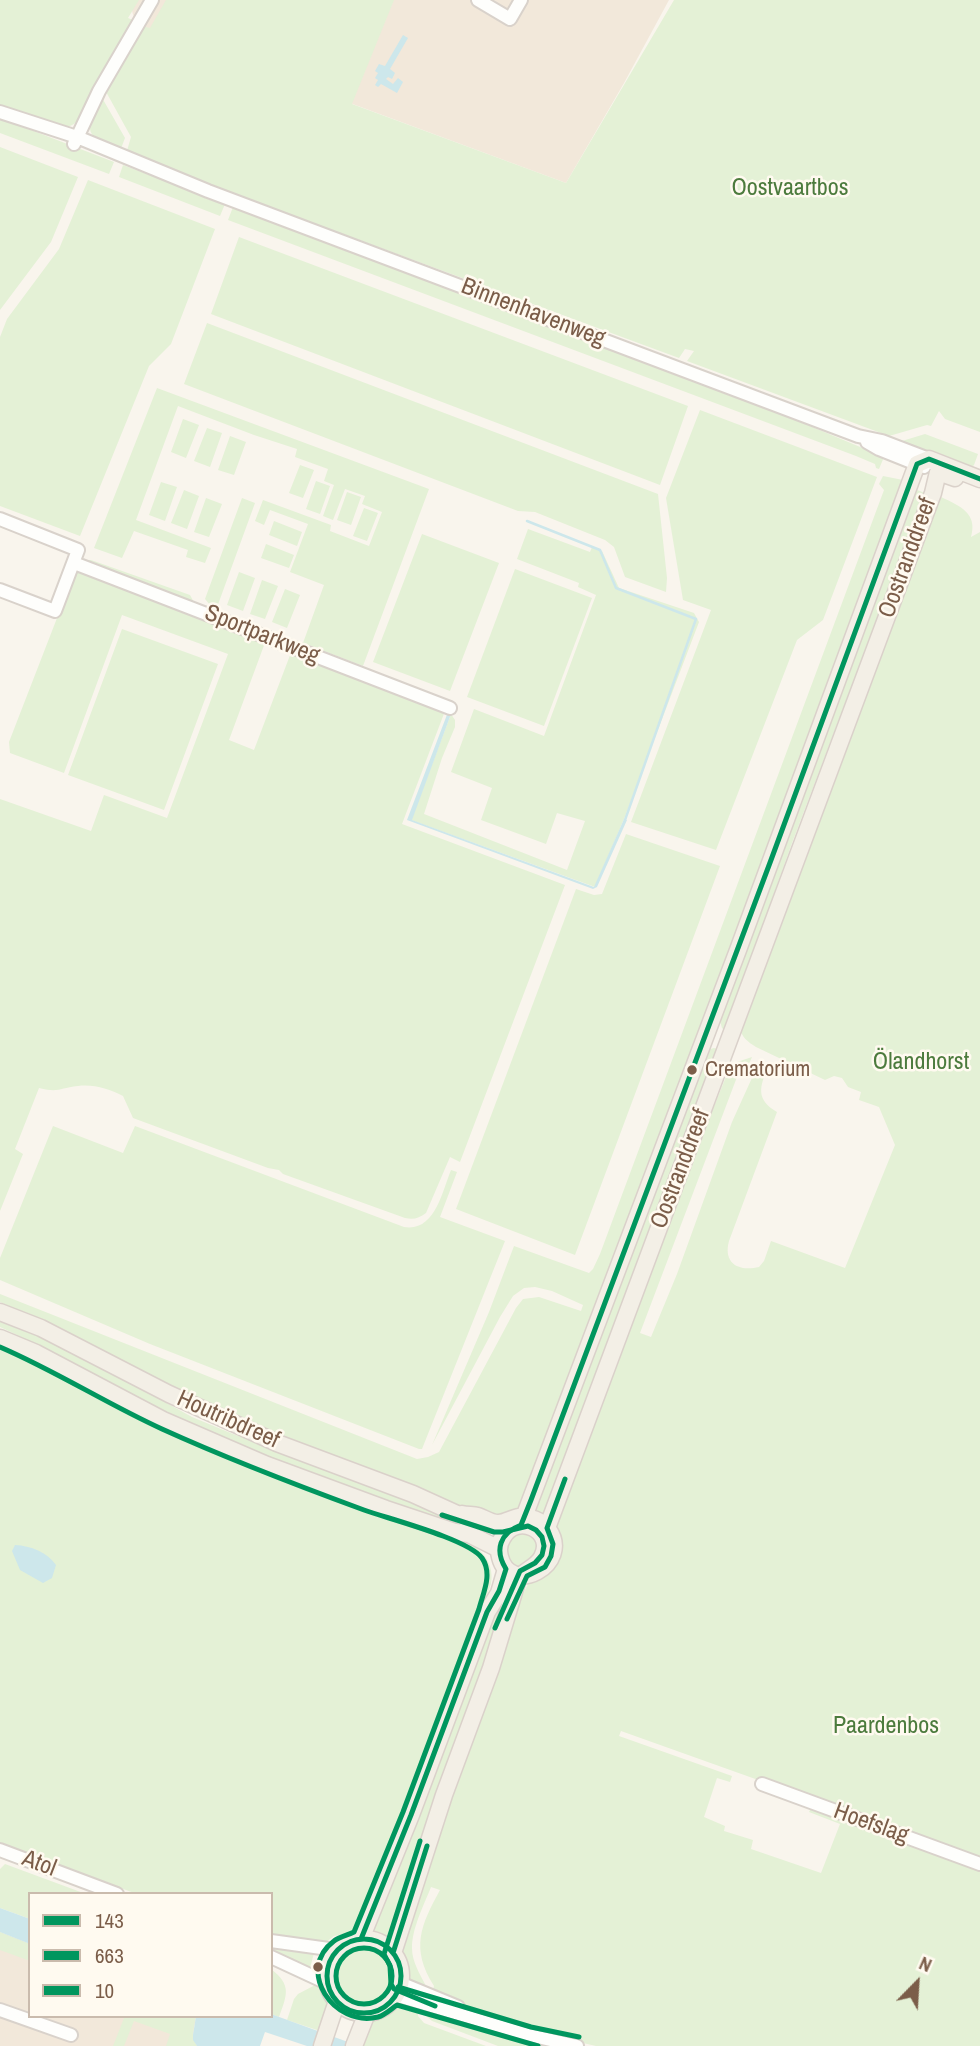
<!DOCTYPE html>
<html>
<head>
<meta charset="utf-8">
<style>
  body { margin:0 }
  #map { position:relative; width:980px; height:2046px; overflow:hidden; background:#f9f5ed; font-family:"Archivo Narrow",sans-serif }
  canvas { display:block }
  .legend { position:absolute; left:28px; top:1892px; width:245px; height:126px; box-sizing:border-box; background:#fffaf0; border:2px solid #cabbad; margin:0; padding:9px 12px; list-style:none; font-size:21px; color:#7b5d49 }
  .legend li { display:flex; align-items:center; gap:14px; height:35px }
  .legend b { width:35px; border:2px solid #cabbad }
  .north { position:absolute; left:882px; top:1948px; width:70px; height:70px; -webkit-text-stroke:5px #fffaf0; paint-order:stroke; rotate:24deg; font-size:19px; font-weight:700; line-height:28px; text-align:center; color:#7b5d49 }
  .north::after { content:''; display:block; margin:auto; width:24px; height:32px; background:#7b5d49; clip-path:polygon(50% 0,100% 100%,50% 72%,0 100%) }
</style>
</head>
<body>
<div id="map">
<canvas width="980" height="2046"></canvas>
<ul class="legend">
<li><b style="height:9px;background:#00965e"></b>143</li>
<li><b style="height:9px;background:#00965e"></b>663</li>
<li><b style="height:9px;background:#00965e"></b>10</li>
</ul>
<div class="north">N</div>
</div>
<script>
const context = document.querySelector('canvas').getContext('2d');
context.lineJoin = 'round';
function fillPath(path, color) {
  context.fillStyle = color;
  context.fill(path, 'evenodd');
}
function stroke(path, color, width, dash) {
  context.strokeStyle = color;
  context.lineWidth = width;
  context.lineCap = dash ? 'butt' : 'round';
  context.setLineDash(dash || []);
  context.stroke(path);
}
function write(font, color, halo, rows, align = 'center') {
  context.font = font + ' "Archivo Narrow",sans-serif';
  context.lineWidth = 5;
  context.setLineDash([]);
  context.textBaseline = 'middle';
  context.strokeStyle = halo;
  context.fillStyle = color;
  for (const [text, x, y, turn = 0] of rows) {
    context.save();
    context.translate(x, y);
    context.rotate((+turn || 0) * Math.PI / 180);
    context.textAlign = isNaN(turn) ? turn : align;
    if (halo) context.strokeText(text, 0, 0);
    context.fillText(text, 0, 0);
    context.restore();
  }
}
fillPath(new Path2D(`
  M103,0H669L624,83L566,183L142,26L135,21L132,11Z
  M0,1932L30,1944V2016H196L193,2035V2040L197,2046H0Z`), '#f2e8da');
fillPath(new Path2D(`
  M0,0H139L128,18L135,21L81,117L74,124L66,128L0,107Z
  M166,0H394L352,104L566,183L674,0H980V432L945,419L939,411L931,426L927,425L889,436L687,361L694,351L685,349L679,358L126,154L131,137L105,90L142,26L150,28Z
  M101,96L125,138L120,151C85,136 83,132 101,96Z
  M0,118L114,162L109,174L0,133Z
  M0,147L78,177L51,242L0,310Z
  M123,165L225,204L220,216L119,177Z
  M88,180L215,229L171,344L149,366L80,536L0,506V337L7,319L59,249Z
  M233,207L748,400L884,457L879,469L876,468L875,464L856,456L228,220Z
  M239,237L688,406L660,485L211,314Z
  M207,323L658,494L667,578L666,592L625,577L614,547L605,540L535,512L518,511L184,384Z
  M157,388L429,489L363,666L303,643L324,585L290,572L308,524L270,510L264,525L255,521L263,500L331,525L330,531L369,546L382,512L362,504L365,496L345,489L333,520L323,516L334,485L324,481L328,469L295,457L297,449L254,435L178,406L136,520L211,548L205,563L186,557L188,550L134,531L122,558L94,548Z
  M700,410L877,477L823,620L797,640L716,850L631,822L711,610L683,600L666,498Z
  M183,419L199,425L186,458L171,452Z
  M207,428L222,433L210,467L194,461Z
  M925,434L978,454L974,465L971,468L902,441Z
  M230,436L246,442L234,475L218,470Z
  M300,465L314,470L303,498L289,493Z
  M883,476L903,480L900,489L769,858L679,1082L674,1112L519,1511L492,1518L235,1418L189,1399L42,1321L0,1302V1294L417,1459L428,1457L439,1452L516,1308L523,1299L539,1297L581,1311L583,1305L552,1291L535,1287L524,1288L513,1296L500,1317L432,1445L489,1312L514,1246L589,1273L593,1269L600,1254L884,490L879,484Z
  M316,481L330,486L320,514L306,509Z
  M161,482L177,487L165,521L149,515Z
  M909,487L925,493L792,843L725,1031L722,1028L720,1021Z
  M184,490L199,496L187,529L171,523Z
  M347,492L361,497L351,525L337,520Z
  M941,497C960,506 978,513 971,537L980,532V2046H596C537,2033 487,2017 432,1993L434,1986C410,1948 421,1925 440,1890L431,1887C424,1905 412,1928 412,1948C412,1962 420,1974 426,1986L425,1990L411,1983L401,1952L423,1873L516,1611L525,1590L554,1532L695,1143L715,1104L731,1064L752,1057L744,1075L737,1077L640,1333L651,1337L677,1274L732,1122L756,1069L762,1061L768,1066C760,1087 755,1099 777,1112L729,1241C723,1263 738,1272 759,1267L764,1261L771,1241L845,1268L895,1145L879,1107L859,1100L861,1092L848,1087L842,1078L834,1076L825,1080L756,1047C748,1042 741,1037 740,1027L939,499ZM621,1731L761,1781L812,1806L809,1812L840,1824L821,1873L751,1849L753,1840L724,1831L725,1826L704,1817L717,1778L730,1782L732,1776L619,1736Z
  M206,498L222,504L209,537L194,532Z
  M242,498L255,503L216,610L210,605L205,599Z
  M364,508L378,513L367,541L353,536Z
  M274,521L302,532L297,546L269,535Z
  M528,529L590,552L592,547L602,551L619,588L694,613L699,622L624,819L595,887L411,820L451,714L455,720V727L442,758L424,814L567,870L585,821L557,813L546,844L481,820L492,788L451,772L474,709L544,736L596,595L578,587L579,583L517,559Z
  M422,534L499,563L450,691L373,662Z
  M266,544L294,555L289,568L261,558Z
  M85,560H91L190,595L200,613L266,640L229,740L254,750L292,650L445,711L402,824L565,885L460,1162L450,1157L426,1213C419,1218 414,1220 405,1218L283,1174L279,1170L268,1168L133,1118L123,1096C109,1089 94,1084 78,1086C59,1088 59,1093 39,1088L15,1149L23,1154L0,1211V799L91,831L104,795L167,818L228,654L122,615L64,773L10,753L9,742L76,569Z
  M515,569L592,598L544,726L467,697Z
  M239,572L255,578L243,611L227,605Z
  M262,580L278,586L265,619L250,614Z
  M285,589L300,595L287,628L272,622Z
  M122,629L218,664L164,810L68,775Z
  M626,834L720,866L575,1255L456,1209L576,889L594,895L602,894Z
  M714,1048L718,1049L546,1519L530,1510L707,1050Z
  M53,1126L123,1153L135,1126L404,1227C435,1232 442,1192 451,1170L457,1172L440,1217L505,1241L422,1449H419L150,1344L0,1280V1258Z
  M0,1318L53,1340L192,1417L233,1434L395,1492L488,1532L486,1538C381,1500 275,1465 174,1417C115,1389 60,1354 0,1327Z
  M0,1345L46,1365L192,1442L473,1546C487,1554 494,1568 491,1584L357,1932L334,1936L325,1943L271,1937V1894H137L0,1844Z
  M521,1533L530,1534L535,1538C540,1558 529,1556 517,1567C502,1556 504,1540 521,1533Z
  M514,1581L486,1665L387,1938L373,1933L381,1911L487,1626Z
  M5,1864L86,1894H30V1919L0,1908V1869Z
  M0,1932L30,1944V1961L0,1950Z
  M271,1945L315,1950L309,1971L271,1953Z
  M336 1976a28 28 0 1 1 56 0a28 28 0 1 1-56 0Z
  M271,1969C292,1985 287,1995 279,2017L271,2014Z
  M317,1984L321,1988L329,2003L320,2031L287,2020L294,1999L298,1994Z
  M403,2003L420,2005L418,2016L424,2023L486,2046H359L371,2019C384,2016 391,2007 403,2003Z
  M425,2007L552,2046H498L432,2021L425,2015Z
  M121,2016H196C194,2027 191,2036 197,2046H166L170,2034L134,2021L124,2046H113L124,2018Z`), '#e4f1d6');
fillPath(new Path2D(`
  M403,35L408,38L390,69L395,73L392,79L388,77L386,79L393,84L398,78L403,82L397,93L381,84L378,87L375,85L378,80L375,78L378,73L375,71L379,64L385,66Z
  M448,712L451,714L412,820L594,887L624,819L627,820L597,887L593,889L407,820Z
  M15,1545C31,1546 47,1552 56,1565L52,1578L43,1583L20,1570L12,1551Z
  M0,1908L30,1919V1944L0,1932Z
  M271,2014L359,2046H307L265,2032L260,2046H197L193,2040V2035L196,2016H271Z`), '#cde7eb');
stroke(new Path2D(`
  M527,521L600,550L616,588L696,619L625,820`), '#cde7eb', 2.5);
const minor = new Path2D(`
  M478,0L510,19L521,0
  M0,112L77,137L208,191L858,436L882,441L929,459L932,463
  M74,144L99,91L152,0
  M867,442L879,449L924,467
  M0,519L78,550L55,611L0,590
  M74,563L450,708
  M762,1784L980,1864
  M0,1850L117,1894
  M271,1941L336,1950
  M271,1957L327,1983
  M400,1983L458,2007
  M395,1995L529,2035L577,2046
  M0,2010L71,2035`);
const major = new Path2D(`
  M0,1312L41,1328L169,1394L277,1443L413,1494L468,1519
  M0,1338L36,1353L163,1420L267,1465L386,1509L455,1532L469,1534L499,1549
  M521,1525L738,950L917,464L929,459L980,479
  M547,1528L933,493L938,472L955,478
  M361,1939L411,1815L487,1612L499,1593L506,1569
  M327 1976a37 37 0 1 1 74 0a37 37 0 1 1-74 0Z
  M393,1953L444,1795L491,1668L518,1579C525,1570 537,1567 542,1557C556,1531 517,1512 503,1537C499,1543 498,1550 500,1557C510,1597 573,1565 548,1529C541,1520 529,1516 519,1517C512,1518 505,1523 498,1523C491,1523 484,1518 478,1516C473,1515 467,1515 462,1514
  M322,2046L337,2001
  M354,2046L367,2013`);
stroke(minor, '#d9d2cb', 16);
stroke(major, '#dad1ca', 19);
stroke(minor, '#fefefc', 12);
stroke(major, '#f3efe6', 16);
stroke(new Path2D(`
  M507,1619L527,1576L545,1567L551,1556L553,1544L547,1528L565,1479
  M361,1939L411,1815L487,1612L499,1591L506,1569C494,1550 500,1533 521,1525L531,1500L771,860L917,464L929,459L980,479
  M327 1976a37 37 0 1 1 74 0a37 37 0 1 1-74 0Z
  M393,1953L427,1846`), '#00965e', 5);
stroke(new Path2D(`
  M0,1347C56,1371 107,1404 162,1429C228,1459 296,1485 364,1510C389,1519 468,1539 482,1558C493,1574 483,1593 479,1609L403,1812L354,1932C348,1935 339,1937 334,1941C295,1970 334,2028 378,2017C385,2015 391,2009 397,2005L538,2046
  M442,1515L494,1532H503L528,1526L536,1530L542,1537L544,1546L542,1555L535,1563L520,1571L495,1628
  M420,1841L384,1954L390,1966L391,1984L394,1989L435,2006`), '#00965e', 5);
stroke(new Path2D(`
  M336 1976a28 28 0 1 1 56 0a28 28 0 1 1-56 0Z
  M398,1987L531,2027L579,2037`), '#00965e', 5);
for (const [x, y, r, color] of [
  [692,1070,6,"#7b5d49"],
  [318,1967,6,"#7b5d49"]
]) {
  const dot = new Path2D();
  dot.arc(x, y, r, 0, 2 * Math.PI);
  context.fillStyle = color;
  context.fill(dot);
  stroke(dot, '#fffaf0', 2.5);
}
write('22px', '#7b5d49', '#fffaf0', [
  ["Crematorium",705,1070]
], 'left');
write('24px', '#4c7b3d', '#fffaf0', [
  ["Oostvaartbos",790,189],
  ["Ölandhorst",921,1063],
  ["Paardenbos",886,1727]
]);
write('24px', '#7b5d49', '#fffaf0', [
  ["Binnenhavenweg",533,313,21],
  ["Oostranddreef",908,558,-70],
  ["Sportparkweg",262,635,22],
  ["Oostranddreef",681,1169,-69],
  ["Houtribdreef",228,1420,24],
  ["Hoefslag",871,1824,20],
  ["Atol",39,1864,21]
]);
</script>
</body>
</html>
